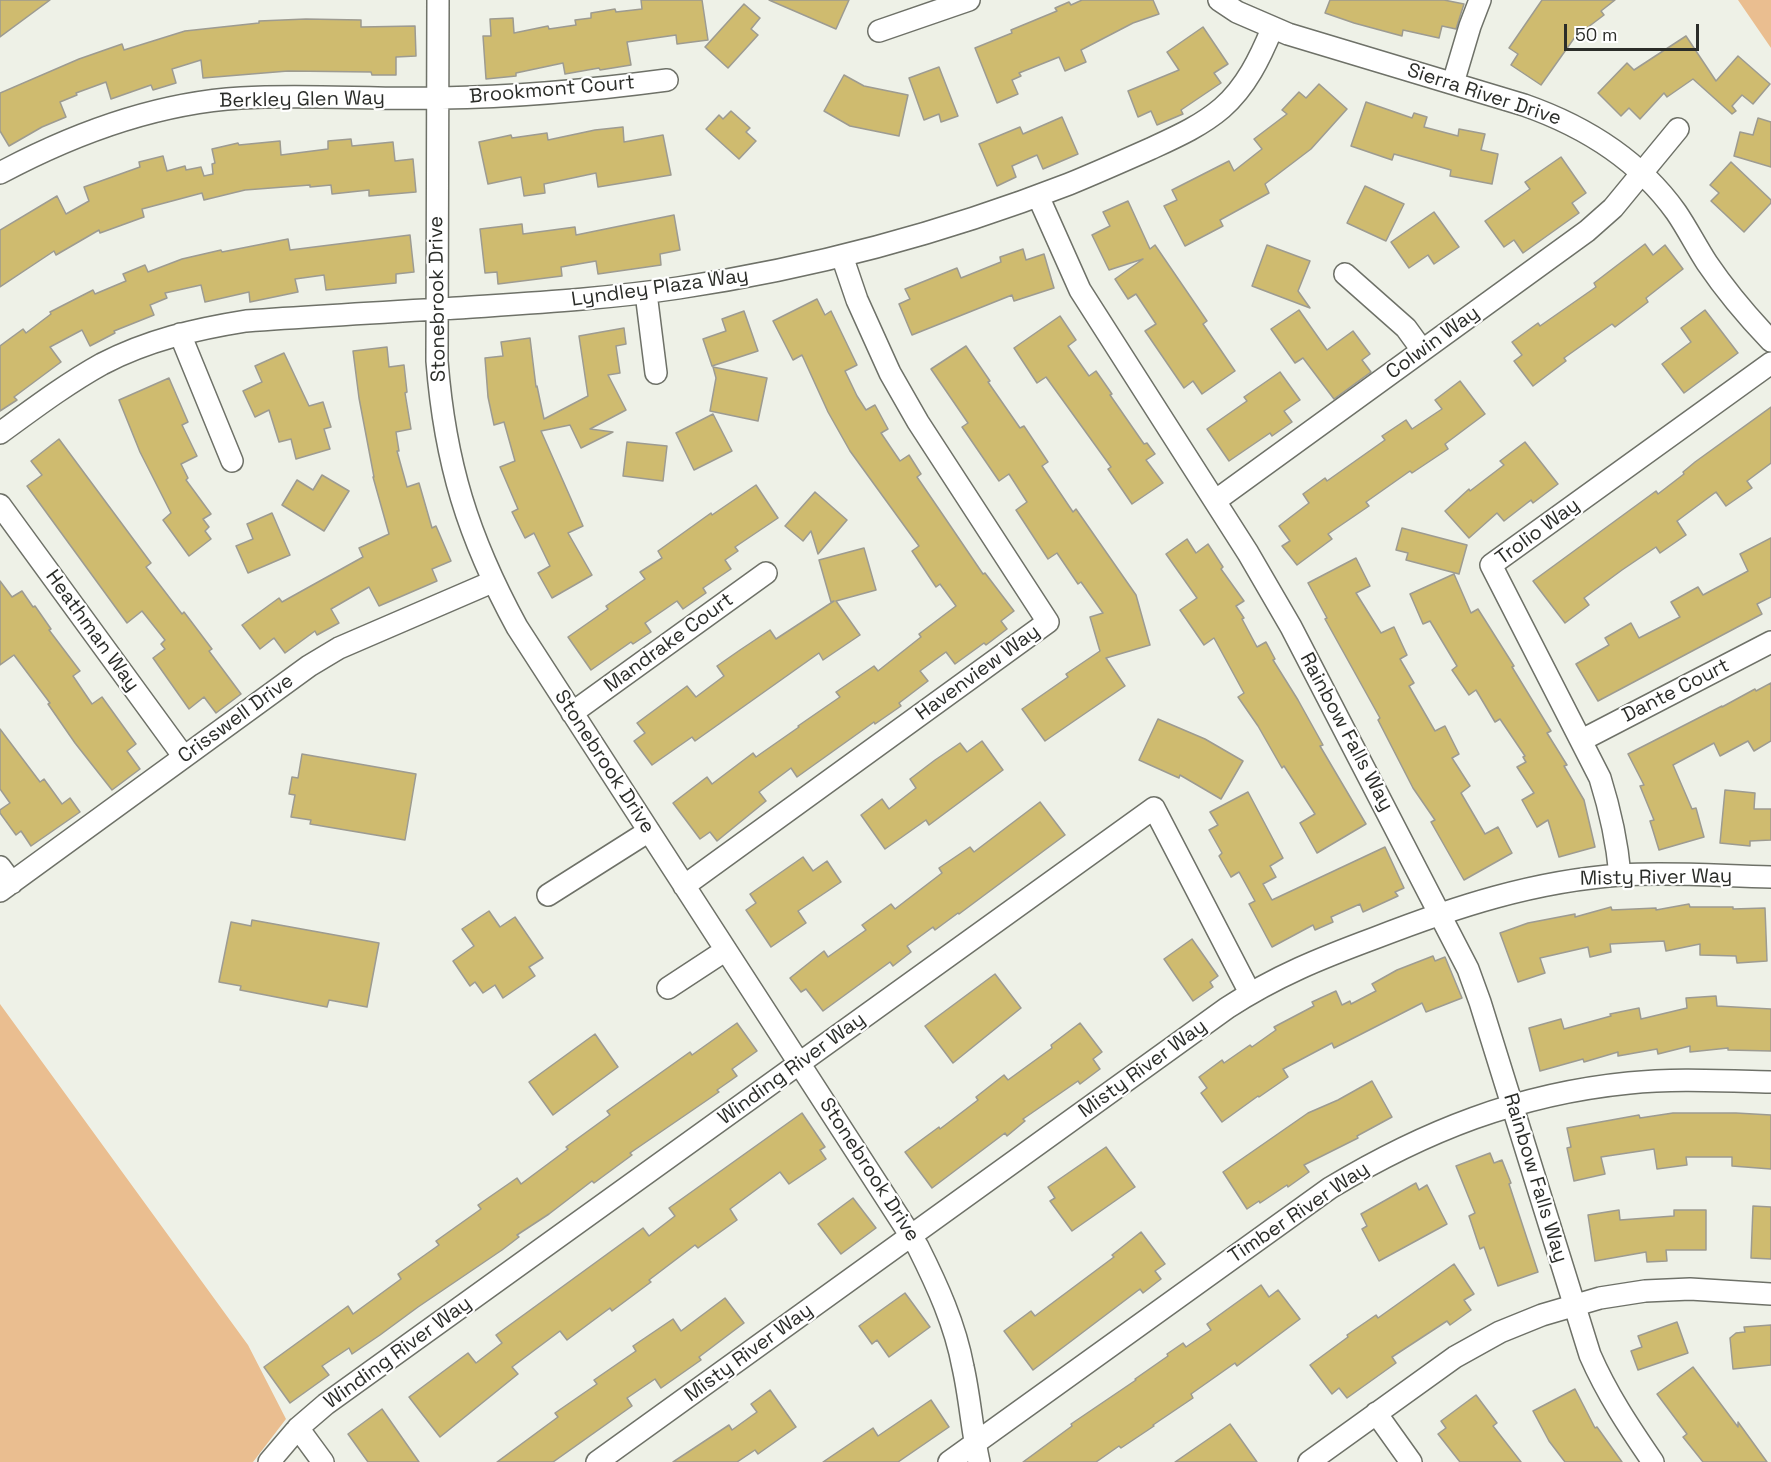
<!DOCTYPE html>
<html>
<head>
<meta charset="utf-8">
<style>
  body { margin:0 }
  #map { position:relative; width:1771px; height:1462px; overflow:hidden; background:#eef1e7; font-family:"Space Grotesk",sans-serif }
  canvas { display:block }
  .scale { position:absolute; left:1564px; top:24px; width:135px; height:27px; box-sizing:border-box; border:3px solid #2b2d29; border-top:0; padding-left:8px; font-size:18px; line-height:21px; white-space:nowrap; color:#2b2d29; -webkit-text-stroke:4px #fff; paint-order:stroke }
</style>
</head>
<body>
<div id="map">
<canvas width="1771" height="1462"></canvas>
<div class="scale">50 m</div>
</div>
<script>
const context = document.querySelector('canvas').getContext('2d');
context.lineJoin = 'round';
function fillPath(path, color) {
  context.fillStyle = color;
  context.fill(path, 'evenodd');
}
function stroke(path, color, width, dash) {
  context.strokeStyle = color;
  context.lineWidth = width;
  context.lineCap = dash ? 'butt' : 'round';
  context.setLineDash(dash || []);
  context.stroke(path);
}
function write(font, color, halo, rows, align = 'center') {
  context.font = font + ' "Space Grotesk",sans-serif';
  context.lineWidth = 4.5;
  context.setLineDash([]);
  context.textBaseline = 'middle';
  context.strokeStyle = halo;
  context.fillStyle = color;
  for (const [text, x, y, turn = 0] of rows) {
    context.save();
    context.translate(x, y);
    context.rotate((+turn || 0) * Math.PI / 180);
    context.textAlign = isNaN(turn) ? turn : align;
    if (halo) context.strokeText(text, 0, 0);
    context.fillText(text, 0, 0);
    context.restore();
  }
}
fillPath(new Path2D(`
  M1738,0H1771V48Z
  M0,1004L248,1345L286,1419L253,1462H0Z`), '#eabe90');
const building = new Path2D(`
  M0,0H50L0,37Z
  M641,0H702L708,40L677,44L676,35L627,42L631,65L600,70L599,68L565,74L563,63L516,73V76L486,79L483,36H491L490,19L513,18L514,33L548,26L549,29L576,25L575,20L591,18V13L615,9L616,12L642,9Z
  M769,0H849L836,29Z
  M1082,0H1153L1159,14L1133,23L1081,50L1086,62L1065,71L1059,57L1019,73L1021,76L1012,80L1018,94L997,103L975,48L1012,33L1011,30L1057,11L1055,8L1069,2L1071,5Z
  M1330,0H1444L1464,4L1456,29L1442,26L1439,38L1403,30L1402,36L1354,23L1325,13Z
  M1542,0H1615L1601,11L1604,15L1575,37L1541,85L1511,65L1518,54L1509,48Z
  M744,4L760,18L751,29L758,35L728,68L705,47Z
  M306,19L361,20V27L415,26L416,56L396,57V75H372L371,72L288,71L203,78L201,60L172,69L176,83L153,90L151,85L111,99L106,82L76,93L77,95L60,102L66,117L42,127L9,146L0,131V93L79,59L122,44L124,50L185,31L259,23V21Z
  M1203,27L1228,64L1214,73L1221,83L1181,110L1183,114L1157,125L1151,111L1138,117L1128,91L1179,70L1167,52Z
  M1686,36L1716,81L1738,56L1770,84L1753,104L1742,95L1732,106L1736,111L1732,114L1693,79L1667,97L1664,93L1640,119L1629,108L1621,116L1598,93L1627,63L1634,70Z
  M939,67L958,116L941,122L939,114L924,120L909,78Z
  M844,75L864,86L908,95L899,136L850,126L824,111Z
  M1319,84L1347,109L1311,149L1265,184L1269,193L1220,220L1223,226L1185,246L1164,206L1177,200L1172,190L1229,161L1234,171L1262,149L1254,139L1287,114L1282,110L1299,92L1306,98Z
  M1366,102L1412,118L1414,113L1427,117L1424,127L1458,136L1459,129L1485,134L1481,150L1498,154L1492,184L1450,176L1451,170L1394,154L1392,160L1351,146Z
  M731,111L750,128L746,132L756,141L739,159L706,129L719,115L723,119Z
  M1062,117L1078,154L1043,169L1037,155L1012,166L1016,177L997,186L979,144L1020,127L1023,134Z
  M1758,118L1771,122V167L1734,156L1740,132L1753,135Z
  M623,127L624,142L663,135L671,175L598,187L596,173L544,184L545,193L524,196L521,177L488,184L479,142L511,135L512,138L547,133L548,140L595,130Z
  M351,139L352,146L393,142L395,161L413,159L416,192L369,196V190L332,194L331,185L310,187V185L245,190L204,200L202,193L142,209L144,217L100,233L99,230L56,255L54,251L0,287V230L57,196L66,214L89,201L84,187L140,167L139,162L163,156L167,171L185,166L186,170L201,167L204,176L213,174L212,164L215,163L212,149L238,143L239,145L280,141L281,155L328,149V141Z
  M1561,157L1586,193L1572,203L1579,213L1523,253L1514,240L1504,247L1485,221L1530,189L1525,182Z
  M1731,162L1771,200V203L1744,232L1711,201L1719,193L1710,185Z
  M1365,186L1404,204L1386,241L1347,223Z
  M1128,201L1150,249L1155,245L1207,321L1203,324L1235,371L1202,394L1193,381L1184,388L1145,331L1156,324L1136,294L1128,299L1115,279L1143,259L1109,270L1092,235L1110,226L1103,212Z
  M1434,212L1459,247L1434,264L1428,255L1409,268L1391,242Z
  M674,215L680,250L660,254L661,265L598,274L596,261L561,267L562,276L498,284L497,272L485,273L480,229L522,224L523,234L575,227L576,235Z
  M410,235L414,272L396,274V283L326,290L324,275L295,279L298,292L250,302L249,292L205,302L201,285L165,293L167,298L150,305L154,315L114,331L115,333L90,346L82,330L50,347L61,362L14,397L17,400L0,411V346L23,329L26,333L51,314L50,312L93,290L95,294L126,281L123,274L145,265L148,272L182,259L221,250L222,252L288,239L290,250Z
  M1645,244L1653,255L1665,245L1683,269L1646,298L1648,302L1615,327L1612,324L1564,358L1566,361L1533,386L1514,361L1522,355L1512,342L1538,323L1540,326L1596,287L1594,283Z
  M1267,245L1310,261L1298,291L1310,308L1252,286Z
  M1023,249L1026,260L1044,254L1054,288L1014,301L1012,295L912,335L899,304L910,299L905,289L957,268L961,278L1001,262L1000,257Z
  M817,299L825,315L831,311L857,365L845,371L857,396L866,410L875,405L888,429L881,433L900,461L909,455L921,474L917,477L945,518L983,574L985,573L1014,611L1001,621L1007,629L986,645L984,643L955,664L946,652L920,671L928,681L899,703L901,706L875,724L874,722L797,777L791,768L759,792L766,801L717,841L710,832L700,839L673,803L707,777L712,784L753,753L756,757L799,727L798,726L840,697L836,692L874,666L878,671L921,637L919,634L956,606L940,584L936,587L912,551L919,546L850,451L828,412L802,355L793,360L773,321Z
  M1299,310L1327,350L1353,331L1370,354L1362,360L1371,372L1334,399L1303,358L1295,363L1271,329Z
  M1705,310L1738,353L1684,393L1662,364L1691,342L1681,328Z
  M744,311L758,351L712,366L703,339L726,331L722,319Z
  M1060,316L1076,340L1068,346L1089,376L1096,371L1112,394L1110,395L1144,444L1147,443L1155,454L1146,460L1163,483L1132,504L1108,469L1111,467L1046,377L1037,383L1014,348Z
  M624,328L626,344L616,346L620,373L608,375L626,410L590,429L613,432L581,448L570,425L541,431L583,526L568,533L592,575L552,598L538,573L550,566L534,533L525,538L512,512L518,509L500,467L515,461L504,422L494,425L488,397L485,358L503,356L501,342L530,338L536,387L537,386L544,419L588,396L579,336Z
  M966,346L990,381L988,382L1020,428L1024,426L1048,462L1042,466L1073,512L1076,509L1136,595L1150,645L1106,658L1125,686L1045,741L1022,709L1068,677L1066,674L1100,651L1090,617L1103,613L1081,582L1078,584L1057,553L1048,559L1016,510L1027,502L1009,474L999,481L962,427L968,423L931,369Z
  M387,347L389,367L404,365L407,392L405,393L411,429L396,432L399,451H397L407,487L419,483L432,528L436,526L451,561L432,569L437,581L379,606L369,587L331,609L339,623L317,635L315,631L285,653L274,638L260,649L242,625L279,598L282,602L363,557L359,548L389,534L373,477H374L359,398L353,351Z
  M284,353L309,406L323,402L331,427L324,429L330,449L296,459L291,439L279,442L269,410L255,417L243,391L262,382L255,366Z
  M713,367L767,378L758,421L710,411L716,378Z
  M1280,372L1300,400L1284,411L1292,422L1272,436L1270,433L1229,461L1207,429L1247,401L1244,397Z
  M169,378L188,422L182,425L197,456L181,464L188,478L186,480L211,514L203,519L209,527L205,531L211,539L189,556L163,520L171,513L140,452L119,400Z
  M1460,381L1485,414L1445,444L1448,449L1412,473L1410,471L1366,502L1369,506L1328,534L1332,539L1297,565L1282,546L1290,541L1279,526L1309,503L1303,494L1325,478L1327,481L1385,440L1382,436L1406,420L1412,429L1442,409L1435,400Z
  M1771,407V463L1747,481L1752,488L1726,506L1716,492L1677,521L1686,535L1660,553L1656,547L1622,570L1584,598L1589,605L1565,623L1533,581L1656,491L1658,494L1684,474L1683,472L1695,462Z
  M713,414L732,451L694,470L676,433Z
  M59,439L151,563L146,567L182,614L184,612L212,649L209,651L241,694L216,713L204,697L189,709L153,658L165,649L161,644L165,640L142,611L127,623L27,486L42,475L31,461Z
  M627,442L667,446L663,481L623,476Z
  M1525,442L1558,484L1533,503L1531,500L1504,521L1497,513L1469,538L1445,511L1469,489L1470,491L1504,465L1500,461Z
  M322,475L349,491L324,531L282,505L297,480L313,490Z
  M756,485L778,518L735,547L738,551L725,560L731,569L703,588L706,593L683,609L677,601L645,623L651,632L633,644L631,642L591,670L568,637L608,609L606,606L645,579L640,572L662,558L658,551L711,513L712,515Z
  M815,492L847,520L818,554L811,531L803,541L785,526Z
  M272,513L290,555L248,573L236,546L253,539L247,524Z
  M1402,528L1467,545L1459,574L1406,560L1408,553L1396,550Z
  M1771,538V597L1757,604L1762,614L1598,701L1576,664L1609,645L1605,638L1631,623L1639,638L1680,617L1671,602L1698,587L1703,595L1748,571L1740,554Z
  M1187,539L1196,553L1208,544L1223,567L1221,569L1244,601L1236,606L1244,618L1242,619L1257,647L1266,642L1275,659L1273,660L1298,700L1323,745L1320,746L1366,824L1317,853L1300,823L1315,814L1284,766L1282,768L1258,726L1238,697L1244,693L1214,638L1204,645L1180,610L1197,598L1166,554Z
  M864,548L876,590L836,601L860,635L823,660L819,653L695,741L692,737L652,765L634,741L645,733L637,723L687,686L696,697L724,676L717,666L740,650L770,630L776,639L834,601L831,602L819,560Z
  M1356,558L1370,586L1356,593L1381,633L1394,627L1407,655L1400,659L1414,683L1409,686L1435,731L1445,726L1459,754L1452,758L1470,786L1461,793L1485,834L1498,827L1512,853L1464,880L1431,822L1435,820L1413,788L1378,720L1380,718L1325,619L1327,618L1308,583Z
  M1454,574L1471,613L1478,609L1514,666L1512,667L1551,731L1547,733L1567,765L1564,766L1584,800L1595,847L1559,857L1548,820L1537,827L1522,800L1534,793L1517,767L1526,762L1523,757L1525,756L1500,719L1495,722L1476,690L1469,695L1452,670L1457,666L1430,621L1423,624L1410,594Z
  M0,581L12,597L22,591L33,607L35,606L51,629L49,630L80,671L73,676L92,704L102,697L136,744L127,751L140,769L112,790L75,743L48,704L50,703L14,655L0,665Z
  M1771,683V741L1754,751L1748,741L1720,756L1714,743L1673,765L1692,809L1696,808L1704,837L1659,850L1650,821L1654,820L1640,786L1644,785L1628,754L1722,706V707L1755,689L1756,691Z
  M1158,719L1205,739L1243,761L1221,799L1180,775L1179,778L1139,760Z
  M0,729L40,782L44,779L62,804L70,798L80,812L31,846L21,831L16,835L0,813V810L10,803L0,789Z
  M982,741L1003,770L929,825L926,820L885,849L861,815L882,799L889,809L916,788L910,779L935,760L960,743L967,752Z
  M302,754L416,774L405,840L310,824L311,820L291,817L295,795L289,794L292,777L298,778Z
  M1725,790L1755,793L1754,809H1771V840L1750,841V846L1720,843Z
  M1248,792L1283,858L1270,866L1276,877L1263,884L1272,900L1385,847L1404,888L1395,892L1398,896L1363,912L1360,904L1331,917L1333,922L1315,930L1313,925L1272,947L1249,904L1255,901L1239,872L1231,877L1219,856L1222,853L1209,830L1218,825L1210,812Z
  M1040,802L1065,835L959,914L958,913L935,930L933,927L907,946L911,952L893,966L890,962L823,1011L806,989L801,992L790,978L824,951L828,957L866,930L862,925L891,904L895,909L942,873L939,868L970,847L974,852Z
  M803,857L813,871L827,861L841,882L798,911L806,923L771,947L746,910L756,903L750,894Z
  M1689,904L1690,907H1733V909L1765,908L1767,961L1737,963L1736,956L1700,955V944L1666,951L1664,941L1610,944L1611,952L1590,957L1588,947L1540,958L1545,973L1518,982L1500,933L1528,923L1575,914V917L1611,907L1612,910L1656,908V910Z
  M489,911L500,927L515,917L543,958L529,967L535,976L503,998L495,985L483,993L475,982L470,986L453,961L474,946L462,929Z
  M252,920L379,943L367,1007L329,1000L327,1007L240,990L241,986L219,982L231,922L251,926Z
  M1192,939L1218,976L1210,982L1213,987L1193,1001L1164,959Z
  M1433,956L1435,961L1445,957L1462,998L1426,1012L1422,1003L1334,1048L1332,1043L1283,1069L1288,1077L1259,1097L1258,1096L1222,1122L1201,1093L1207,1088L1199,1077L1222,1060L1224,1063L1250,1045L1252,1047L1276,1030L1274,1027L1314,1006L1312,1002L1336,991L1342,1005L1350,1001L1351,1004L1376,991L1372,984L1397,970Z
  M995,974L1021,1008L953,1063L925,1026Z
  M1716,996L1717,1006L1771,1009V1051L1728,1050V1048L1690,1052V1046L1658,1054L1657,1049L1618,1056V1052L1584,1062L1583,1059L1540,1071L1529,1028L1561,1019L1564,1029L1611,1016L1610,1014L1639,1008L1641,1019L1687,1008L1686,998Z
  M737,1023L757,1051L732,1069L737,1076L717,1090L719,1092L630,1153L632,1155L594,1183L592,1181L549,1214L517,1235L519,1237L502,1250L418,1307L380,1335L352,1354L349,1348L322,1366L329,1375L290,1403L264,1367L348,1306L353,1314L401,1279L398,1274L439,1245L436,1241L481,1209L478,1205L517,1178L521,1184L568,1149L566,1147L610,1115L607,1111L690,1052L692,1055Z
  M1080,1023L1102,1052L1093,1059L1100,1069L1080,1084L1078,1081L1023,1119L1025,1121L1007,1136L1005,1133L932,1188L905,1152L939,1127L940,1129L978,1100L976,1097L1004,1075L1008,1080L1052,1048L1051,1045Z
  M595,1034L618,1067L553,1115L529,1082Z
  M1372,1081L1392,1117L1357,1136L1358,1138L1304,1165L1309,1172L1288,1187L1287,1185L1260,1203L1259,1201L1247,1209L1223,1172L1308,1113L1338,1100Z
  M802,1113L825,1147L820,1150L826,1159L789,1184L780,1172L730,1209L737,1220L698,1248L695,1245L649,1280L651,1282L612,1311L610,1308L567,1340L560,1331L512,1367L518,1374L440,1437L409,1397L468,1353L476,1363L502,1343L496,1335L643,1228L649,1236L675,1216L669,1208Z
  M1673,1113H1736L1771,1115V1169L1732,1166V1157H1686L1687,1165L1657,1169L1654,1149L1601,1157L1605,1174L1574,1181L1567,1148L1571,1147L1567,1128L1639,1115L1640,1118Z
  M1106,1147L1135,1187L1072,1231L1050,1201L1055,1198L1048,1187Z
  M1490,1153L1494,1163L1502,1160L1511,1183L1509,1184L1538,1272L1498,1286L1484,1247L1480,1249L1469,1216L1475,1213L1456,1166Z
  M1416,1183L1419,1190L1427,1185L1447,1224L1379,1261L1362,1229L1367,1226L1361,1214Z
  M853,1198L876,1228L841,1254L818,1224Z
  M1753,1206L1771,1207V1259L1751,1258Z
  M1619,1210L1620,1220L1674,1216V1210H1706V1250H1666L1667,1261L1647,1262L1646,1252L1595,1261L1588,1215Z
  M1141,1232L1165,1264L1155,1271L1161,1279L1143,1293L1140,1289L1033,1370L1004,1331L1031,1311L1035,1316L1114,1257L1112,1255Z
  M1454,1264L1474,1294L1464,1300L1471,1310L1450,1325L1447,1321L1392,1357L1396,1363L1347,1398L1339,1388L1332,1394L1310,1365L1348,1337L1347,1335L1376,1315L1378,1318Z
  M1261,1285L1269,1297L1278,1290L1300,1319L1237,1366L1235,1363L1191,1394L1193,1398L1153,1425L1154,1426L1121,1448L1119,1446L1096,1462H1023L1072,1426L1071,1424L1136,1380L1135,1379L1168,1356L1167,1354L1183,1343L1186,1347L1211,1330L1207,1324Z
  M905,1293L930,1327L889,1357L877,1340L872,1344L859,1326Z
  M725,1298L744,1323L699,1357L701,1360L661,1388L655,1379L627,1398L632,1406L553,1462H497L558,1417L555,1413L597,1384L594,1380L636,1351L633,1346L673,1319L681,1331Z
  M1677,1322L1688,1353L1638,1370L1631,1351L1642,1347L1638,1336Z
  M1771,1325V1365L1733,1369L1730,1338L1736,1333L1745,1332L1744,1327Z
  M1693,1367L1738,1427V1422L1767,1462H1703L1683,1437L1687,1434L1657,1394Z
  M1575,1389L1595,1428L1597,1427L1622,1462H1565L1549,1441L1533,1411Z
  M770,1390L796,1427L758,1454L755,1450L737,1462H673L729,1425L732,1430L757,1412L751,1404Z
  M1476,1395L1497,1423L1493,1426L1521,1462H1460L1438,1434L1446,1428L1441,1421Z
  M931,1400L949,1427L898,1462H823L873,1428L878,1436Z
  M382,1409L419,1462H368L348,1434Z
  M1230,1424L1257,1462H1175L1207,1440Z`);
fillPath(building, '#cfbb6f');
stroke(building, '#9d9b91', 1.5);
const minor = new Path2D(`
  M438,0L437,361C445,463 468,537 517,627L918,1247C937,1285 955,1324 963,1367C970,1398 972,1431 979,1462
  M1219,0L1237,12L1288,34L1524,105C1584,126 1638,159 1676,212C1687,228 1696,246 1707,263C1726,291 1747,316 1771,341
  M879,31L969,0
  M1453,83L1470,26L1480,0
  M0,173C75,133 156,103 241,98C308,94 374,100 441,98C517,97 592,90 667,80
  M1038,196L1080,290L1248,553L1291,627L1468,969L1480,1002L1590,1355C1607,1394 1629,1427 1653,1462
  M1345,274L1406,328L1422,350
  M646,293L656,373
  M180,334L232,461
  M0,433C33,409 66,384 102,364C148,340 196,329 246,321C316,316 387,312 457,308C531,303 605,299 678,288C812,268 943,233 1069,184C1096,173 1123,161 1150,149C1176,137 1201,126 1222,108C1246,87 1260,58 1272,29
  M1215,501L1587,231L1613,208L1678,129
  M0,505L184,757
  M572,713L766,573
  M1582,740L1771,642
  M0,867L12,883
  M1620,875C1617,841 1610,810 1600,778L1491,565L1771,363
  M684,886L1048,622L918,422L890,373L857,300L842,256
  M0,891L309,666L339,648L492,582
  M548,895L649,831
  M668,988L726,950
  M1376,1413L1411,1462
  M298,1428L323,1462
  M269,1462L298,1428L326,1404L1154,808L1250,993
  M597,1462L1227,1008C1276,976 1321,958 1375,938C1455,907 1534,881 1621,875C1671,872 1721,876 1771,877
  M949,1462L1330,1188C1425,1131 1518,1094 1629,1083C1676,1078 1724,1081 1771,1082
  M1309,1462L1455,1357L1500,1332L1542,1315L1600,1298L1645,1291L1690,1289L1771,1294`);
stroke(minor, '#6e7168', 24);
stroke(minor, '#fff', 21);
write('20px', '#2b2d29', '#fff', [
  ["Brookmont Court",552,90,-5],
  ["Sierra River Drive",1484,95,18],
  ["Berkley Glen Way",302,100,-1],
  ["Lyndley Plaza Way",660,288,-8],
  ["Stonebrook Drive",438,299,-91],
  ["Colwin Way",1433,343,-36],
  ["Trolio Way",1538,532,-36],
  ["Heathman Way",92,631,54],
  ["Mandrake Court",669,643,-36],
  ["Havenview Way",978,673,-36],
  ["Dante Court",1676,691,-27],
  ["Crisswell Drive",236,719,-36],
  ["Rainbow Falls Way",1346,732,62],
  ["Stonebrook Drive",604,762,57],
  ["Misty River Way",1656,878,-1],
  ["Winding River Way",792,1069,-36],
  ["Misty River Way",1143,1069,-36],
  ["Stonebrook Drive",869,1170,57],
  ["Rainbow Falls Way",1535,1178,73],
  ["Timber River Way",1299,1213,-34],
  ["Winding River Way",398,1353,-36],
  ["Misty River Way",749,1353,-36]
]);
</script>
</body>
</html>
